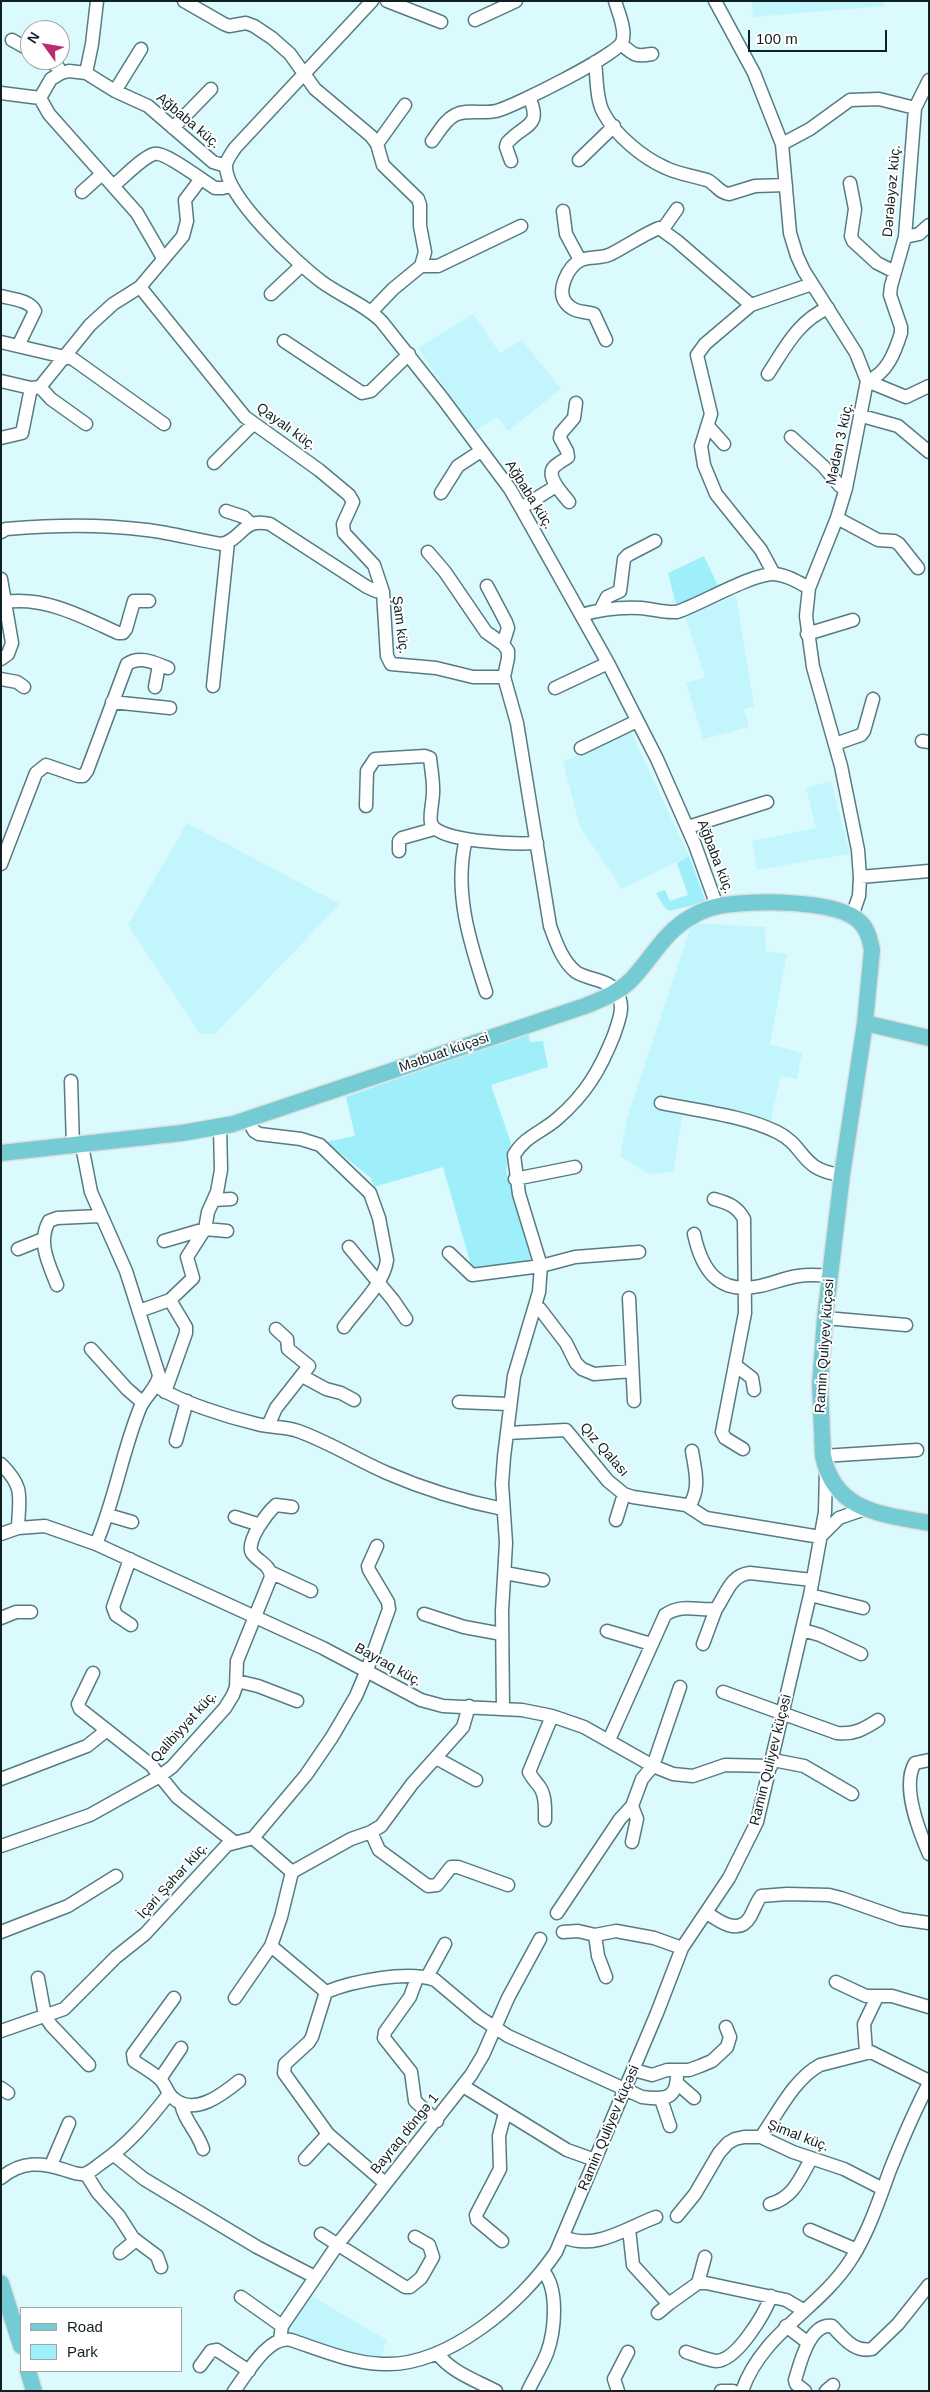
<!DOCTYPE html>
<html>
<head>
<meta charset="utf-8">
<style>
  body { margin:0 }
  #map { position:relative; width:930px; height:2392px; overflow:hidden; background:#dafafe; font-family:Helvetica,sans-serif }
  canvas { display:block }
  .frame { position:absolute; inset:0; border:2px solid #102022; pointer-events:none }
  .legend { position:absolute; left:20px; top:2307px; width:162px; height:65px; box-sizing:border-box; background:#fff; border:1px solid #9fa6a7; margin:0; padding:6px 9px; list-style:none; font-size:15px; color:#102022 }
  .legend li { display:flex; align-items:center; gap:10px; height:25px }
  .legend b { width:25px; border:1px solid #9fa6a7 }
  .north { position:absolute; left:20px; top:20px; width:50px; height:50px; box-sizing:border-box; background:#fff; border:1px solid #9fa6a7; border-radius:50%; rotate:302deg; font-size:14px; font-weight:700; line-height:20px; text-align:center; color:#102022 }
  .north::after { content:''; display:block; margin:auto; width:18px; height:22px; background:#b52d6e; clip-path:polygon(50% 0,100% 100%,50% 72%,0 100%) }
  .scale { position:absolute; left:748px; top:30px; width:139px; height:22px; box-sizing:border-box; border:2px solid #102022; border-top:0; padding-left:6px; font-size:15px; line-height:18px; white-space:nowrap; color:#102022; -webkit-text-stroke:4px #fff; paint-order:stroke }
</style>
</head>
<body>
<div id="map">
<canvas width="930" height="2392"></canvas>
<div class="frame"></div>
<ul class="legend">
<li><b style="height:6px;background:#75cbd4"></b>Road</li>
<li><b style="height:14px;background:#9feffa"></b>Park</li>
</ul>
<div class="north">N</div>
<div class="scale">100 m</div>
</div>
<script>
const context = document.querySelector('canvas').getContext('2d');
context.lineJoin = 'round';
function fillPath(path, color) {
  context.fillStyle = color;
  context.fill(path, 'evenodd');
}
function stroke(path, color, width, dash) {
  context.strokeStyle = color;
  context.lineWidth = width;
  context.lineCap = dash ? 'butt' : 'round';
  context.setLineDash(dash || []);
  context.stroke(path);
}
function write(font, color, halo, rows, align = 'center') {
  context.font = font + ' Helvetica,sans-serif';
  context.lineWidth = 4;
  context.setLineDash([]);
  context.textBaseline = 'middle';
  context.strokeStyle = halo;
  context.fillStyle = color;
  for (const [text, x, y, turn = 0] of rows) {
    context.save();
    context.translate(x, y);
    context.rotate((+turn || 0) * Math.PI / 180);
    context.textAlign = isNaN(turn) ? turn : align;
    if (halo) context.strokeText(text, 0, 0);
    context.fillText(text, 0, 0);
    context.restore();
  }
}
fillPath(new Path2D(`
  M751,1H884L885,6L753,17Z
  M473,314L500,353L522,340L561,389L508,431L497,417L474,432L418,348Z
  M736,595L754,706L744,709L749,727L703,739L686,683L705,677L685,617Z
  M630,730L689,856L622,889L580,827L563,762Z
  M831,781L850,854L757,870L752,841L816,828L806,788Z
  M187,823L340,904L215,1034H200L128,925Z
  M692,923L765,927L766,951L787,954L770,1044L802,1053L797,1079L781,1076L770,1123L685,1100L673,1172L649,1174L620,1156L627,1118Z
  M310,2295L387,2340L380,2359L349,2353L296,2336L287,2329Z`), '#c3f6fc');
fillPath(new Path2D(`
  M704,556L719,588L676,605L668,573Z
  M689,856L706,902L669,911L664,907L656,893L665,890L670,901L688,895L677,863Z
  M528,1033L530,1042L543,1041L548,1067L491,1085L511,1143L506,1170L532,1263L473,1272L443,1167L374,1187L371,1178L326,1142L355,1136L346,1097Z`), '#9feffa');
const minor = new Path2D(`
  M184,1L224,24L229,26L246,23L254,26L272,38L290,54L315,89L371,136L377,144L383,165L418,199L420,205V226L425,252L421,266L393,289L371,312
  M372,1L235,148C231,154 227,159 226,165C224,196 298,264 322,282C341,296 366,305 382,322L443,399L510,489L521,508L608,663L657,759L695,845L717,906
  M387,1L441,22
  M715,1L754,73L782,144L790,233L797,256L804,271L856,353L867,381L846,488L837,518L809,588L806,616L813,667L841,766L858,850L860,877L859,896L852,916
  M475,20L516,1
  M12,40L30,50
  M621,44C634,55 635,57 652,54
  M47,60L58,67L61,73
  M595,62C597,78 596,98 603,112C615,135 643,158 666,168C679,174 693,176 707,180C716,184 719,193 729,194L755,186L786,185
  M86,73L92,44L97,1
  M115,91L141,49
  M1,93L40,98L51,79L61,73L69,71L86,73L115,91L148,106L213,162L226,166
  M40,98L49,114L137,213L163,258
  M173,128L211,89
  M432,141C439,132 445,120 455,115C466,109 483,114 496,111C513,107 617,55 622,42C627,31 618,12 615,1
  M377,144L405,105
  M782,144L810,129L850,100L879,99L915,108
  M579,160L614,126
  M511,161L506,147L507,143C524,123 543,128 529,97
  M850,183L855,209L851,236L853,241L877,263L895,272
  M113,186C123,178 143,157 154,154C165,151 203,181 215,188H223L231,185
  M82,192L102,174
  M563,211L566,234L580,260
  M663,229L677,209
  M905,237L919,234L929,225
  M421,266H438L521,226
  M140,287L245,417L319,470L349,495L353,502L343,524L344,533L374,565L383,592
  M271,294L302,265
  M1,296C12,299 30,300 35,311L18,346
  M606,340L594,314C584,311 574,313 566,303C556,291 568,266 581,260C590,256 602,259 611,254C627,246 642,235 659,228L677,241L751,305
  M284,341L362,393L371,391L409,354
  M1,342L73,359L164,424
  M768,374C785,348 798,321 828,308
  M1,381L31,388L40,387L90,325L113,304L140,287L183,236L187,221L185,200L200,180
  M867,381C887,374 895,352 901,333V327L890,295L891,286L905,237L915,108L929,80
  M867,381L906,397L929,386
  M40,387L51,399L86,424
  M862,416L898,426L929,452
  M708,426L724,444
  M791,437L823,466L840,486L846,488
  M1,438L22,433L31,388
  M214,463L253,424
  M441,493L458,466L481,451
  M569,502C564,495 545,477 554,467C558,463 564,460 568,457L567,451L560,438L561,433L574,418L576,403
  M521,508L556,486
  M226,511L244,517L250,523
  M837,518L878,540L894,541L899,544L918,568
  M1,532L6,529C56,525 97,524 147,530C172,533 197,540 222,544C243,539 242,517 270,524L367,587L376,591L383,592L387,656L391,664L436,668L473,677H504L517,723L550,926C556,942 562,961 576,972C590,981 610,978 618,995C625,1008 618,1022 614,1035C600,1070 586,1094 557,1119C542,1132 524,1137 514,1155L519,1194L541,1266L539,1292L514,1376L504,1457L502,1484L506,1543L502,1611L503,1709
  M428,552L445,572L486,632L503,644L508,651V658L504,677
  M774,574L761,550L716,494L704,465L701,446L711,414L697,355L705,344L751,305L812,284
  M1,579L12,643L8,654L1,659
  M487,586L506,622L508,628L503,644
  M5,602C45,596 83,617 118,633H123L126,629L134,601H149
  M601,609L607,597L620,591L624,559L628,555L655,541
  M582,615C601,609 620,607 641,608C653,609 664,613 677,612C701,604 753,573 774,574C787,575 798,582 809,588
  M807,634L853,620
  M1,679L17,682L24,687
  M213,686L228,542
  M155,687L159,665
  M555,688L608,663
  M112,702L170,708
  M922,741L929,742
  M835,744L861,735L864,731L873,699
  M581,748L637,721
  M366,806L367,771L375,759L425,756L430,758C431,768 433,778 433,788C434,799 429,813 431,823C437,843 518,844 537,843
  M688,827L767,802
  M466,839C453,891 470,943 486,992
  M399,851V841L402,838L434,829
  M1,864L36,773L46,765L78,776H83L87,771L127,664C140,655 155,663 168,668
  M860,877L929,871
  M71,1081L73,1146
  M661,1103C698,1111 742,1115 777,1132C807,1147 799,1170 842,1175
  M248,1120L254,1131L259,1134L301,1139L320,1145L370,1193L379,1218L387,1260C384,1284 358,1307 344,1327
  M82,1146L91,1192L126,1271L159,1375C158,1387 145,1396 140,1408C122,1452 115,1500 96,1544
  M515,1179L575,1167
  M714,1199C728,1203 737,1206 744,1219L745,1313L722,1432L725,1438L743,1449
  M214,1200L231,1199
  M694,1234C702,1271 719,1295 760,1286C773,1283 785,1278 798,1276C809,1274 819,1275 830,1276
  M164,1241L205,1229L227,1231
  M349,1247L393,1300L406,1319
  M18,1249L43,1239
  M449,1253L472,1275L541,1266L575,1257L639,1252
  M57,1285C49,1264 37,1243 49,1221L57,1218L100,1216
  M629,1298L634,1401
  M535,1306L540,1309L566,1343L576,1363L582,1369L594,1374L632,1371
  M139,1311L170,1300L193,1278L187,1257L205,1229L208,1212L217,1192L221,1170L220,1127
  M825,1318L906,1325
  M91,1349L127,1389L142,1402
  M735,1365L752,1378L754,1390
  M302,1376L326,1389L341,1393L354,1400
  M155,1385C179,1402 228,1417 257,1424C271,1428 284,1426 298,1431C329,1442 357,1460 387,1473C424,1489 463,1501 503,1509
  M165,1392L186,1333V1327L170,1300
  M459,1402L509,1404
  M268,1426L276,1408L309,1366L288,1349L287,1339L276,1329
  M507,1433L566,1430L608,1481L624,1494L633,1497L686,1505L706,1518L820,1537L839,1518L865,1509
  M176,1441L187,1401
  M823,1456L917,1450
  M1,1464C25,1488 19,1496 18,1528
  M689,1506C701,1489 695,1470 692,1451
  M108,1515L132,1522
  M235,1517L260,1525
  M616,1520L624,1494
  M1,1534L18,1528L45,1526L96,1544L323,1648L421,1700L443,1706L522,1710L552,1716L584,1727L653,1766L673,1774L693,1776L725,1765L771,1766
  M130,1559L113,1607L116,1615L131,1625
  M270,1572L311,1591
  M505,1573L543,1580
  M810,1595L863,1608
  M424,1614L464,1627L502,1634
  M1,1618L16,1612H31
  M803,1630L820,1635L861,1654
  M607,1631L651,1644
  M703,1644L716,1609
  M93,1673L78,1704L80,1709L151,1765L177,1797L234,1842
  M237,1681L258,1686L297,1701
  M723,1692L837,1733C854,1735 864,1729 878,1720
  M609,1740L665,1615C682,1603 697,1611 716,1609C726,1595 730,1575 750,1573L812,1580
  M436,1758L476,1780
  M773,1760L804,1766L852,1794
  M929,1760L915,1763C901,1786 919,1831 929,1854
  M1,1779L87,1746L107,1730
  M632,1806L637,1819L632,1842
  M545,1820C545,1809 546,1795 539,1786C535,1781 532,1778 529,1772L552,1716
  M371,1832L379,1850L428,1886L437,1885L451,1867H458L508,1885
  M253,1838L292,1872
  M1,1846L90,1815L160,1776L172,1767L225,1708L233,1695L236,1687L237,1661L271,1577C270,1564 258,1562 252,1553C245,1542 268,1512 276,1505L292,1507
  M706,1912C718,1921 739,1936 750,1917C754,1910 756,1903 761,1896L787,1894L829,1895L841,1898L901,1919L929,1923
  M557,1913L620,1819L632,1806L642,1779L653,1766L680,1687
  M1,1932L68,1906L116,1876
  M563,1932L578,1931L595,1935L616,1931L654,1938L682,1948
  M595,1935L598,1956L606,1977
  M271,1946L326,1992C353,1981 408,1970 435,1980L479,2017L508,2036L642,2097C667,2100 678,2099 677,2070
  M427,1977L445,1944
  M38,1978L45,2016L51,2025L89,2065
  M417,1978L410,1997L385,2032L384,2038L411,2072L415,2101L437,2121
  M836,1982L866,1996H892L929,2007
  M326,1992L312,2037L309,2042L285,2064L284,2073L328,2134L385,2183
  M174,1998L133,2054L134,2061C143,2067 152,2072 160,2079C166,2085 167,2093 173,2098C194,2117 223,2094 239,2081
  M235,1998L271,1946L281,1917L292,1872L351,1839L371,1832L381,1826L412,1784L463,1727L469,1706
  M1,2031L64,2009L116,1957L145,1934L227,1845L253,1838L306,1775L332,1737L356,1696L367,1670L389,1609L388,1602L369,1570L368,1566L377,1546
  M866,2052L864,2024L877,1997
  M634,2070L652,2075L667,2070H689L700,2066L712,2061L727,2047L730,2037L726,2027
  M160,2079L181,2048
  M678,2084L694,2098
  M463,2086L567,2150L595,2160
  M1,2088L8,2093
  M661,2099L670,2126
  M181,2103C184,2121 198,2132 203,2149
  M761,2137C778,2113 794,2079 820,2065L871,2052L929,2081
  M114,2155L144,2179L257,2247L315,2277
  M305,2159L328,2134
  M51,2165L69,2123
  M86,2174L98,2193L119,2216L133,2238L157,2256L161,2267
  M1,2178C21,2161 41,2162 65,2170C71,2172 78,2175 84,2174C89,2173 95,2168 100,2164C128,2145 148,2121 169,2094
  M770,2204C793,2198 800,2179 811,2159
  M677,2216L695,2194L719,2153L728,2143L735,2139L744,2137H761L793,2152L844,2169L883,2189
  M629,2229L633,2265L666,2301L670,2303L698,2283H706L786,2300L803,2310
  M810,2230L857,2250
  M321,2234L405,2287H410L421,2278L433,2257L429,2245L415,2237
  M564,2237C595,2251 626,2228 656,2217
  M502,2241L477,2220L476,2215L500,2169L499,2136L505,2113
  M120,2253L136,2240
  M698,2283L705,2257
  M241,2297L282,2326
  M658,2313L670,2303
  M786,2326L807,2342
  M280,2339L282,2326L338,2244L471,2075L483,2055L508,1998L540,1939
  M686,2352C695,2355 707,2360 716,2361C737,2361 765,2313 771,2296
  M437,2353C451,2372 475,2380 496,2391
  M200,2366L211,2351L217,2350L249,2371
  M234,2391C247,2374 268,2335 291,2340C321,2350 351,2363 383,2364C447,2367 522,2303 556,2252L657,2013L682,1948L729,1878L757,1822L810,1595L825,1512L826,1470
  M528,2391C534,2378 542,2366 547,2353C555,2331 559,2289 543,2271
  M618,2391L614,2379L628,2352
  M721,2391H733
  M742,2391C762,2333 819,2309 850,2261C868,2234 879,2200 890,2170C902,2140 914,2112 929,2083
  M805,2391L796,2384L795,2380C800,2364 809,2323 832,2326C843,2337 854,2353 872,2349L898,2324L929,2285
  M826,2391L833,2385`);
const major = new Path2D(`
  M865,1023L929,1038
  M1,1153L182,1133L233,1124L585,1006C602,999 618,993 631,980C652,958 664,932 691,917C699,912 710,908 719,906C750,900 838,899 860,922C868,930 870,940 872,950L865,1023L842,1175L825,1318L820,1384L823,1456C835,1512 882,1514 929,1523
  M1,2283L21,2346
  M28,2371L34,2391`);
stroke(minor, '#567b80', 15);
stroke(major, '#dee0e0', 19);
stroke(minor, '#fff', 12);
stroke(major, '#75cbd4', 16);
write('14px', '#102022', '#fff', [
  ["Ağbaba küç.",188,121,40],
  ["Dərələyəz küç.",892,191,-85],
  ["Qayalı küç.",286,427,36],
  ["Mədən 3 küç.",840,444,-78],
  ["Ağbaba küç.",529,495,58],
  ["Şam küç.",400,625,83],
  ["Ağbaba küç.",715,857,69],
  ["Mətbuat küçəsi",444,1053,-19],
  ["Ramin Quliyev küçəsi",825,1346,-86],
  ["Qız Qalası",604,1450,49],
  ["Bayraq küç.",388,1665,29],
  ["Qalibiyyət küç.",184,1727,-48],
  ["Ramin Quliyev küçəsi",771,1760,-76],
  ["İçəri Şəhər küç.",173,1881,-48],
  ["Ramin Quliyev küçəsi",609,2128,-67],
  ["Bayraq döngə 1",405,2134,-51],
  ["Şimal küç.",798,2136,21]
]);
</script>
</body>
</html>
